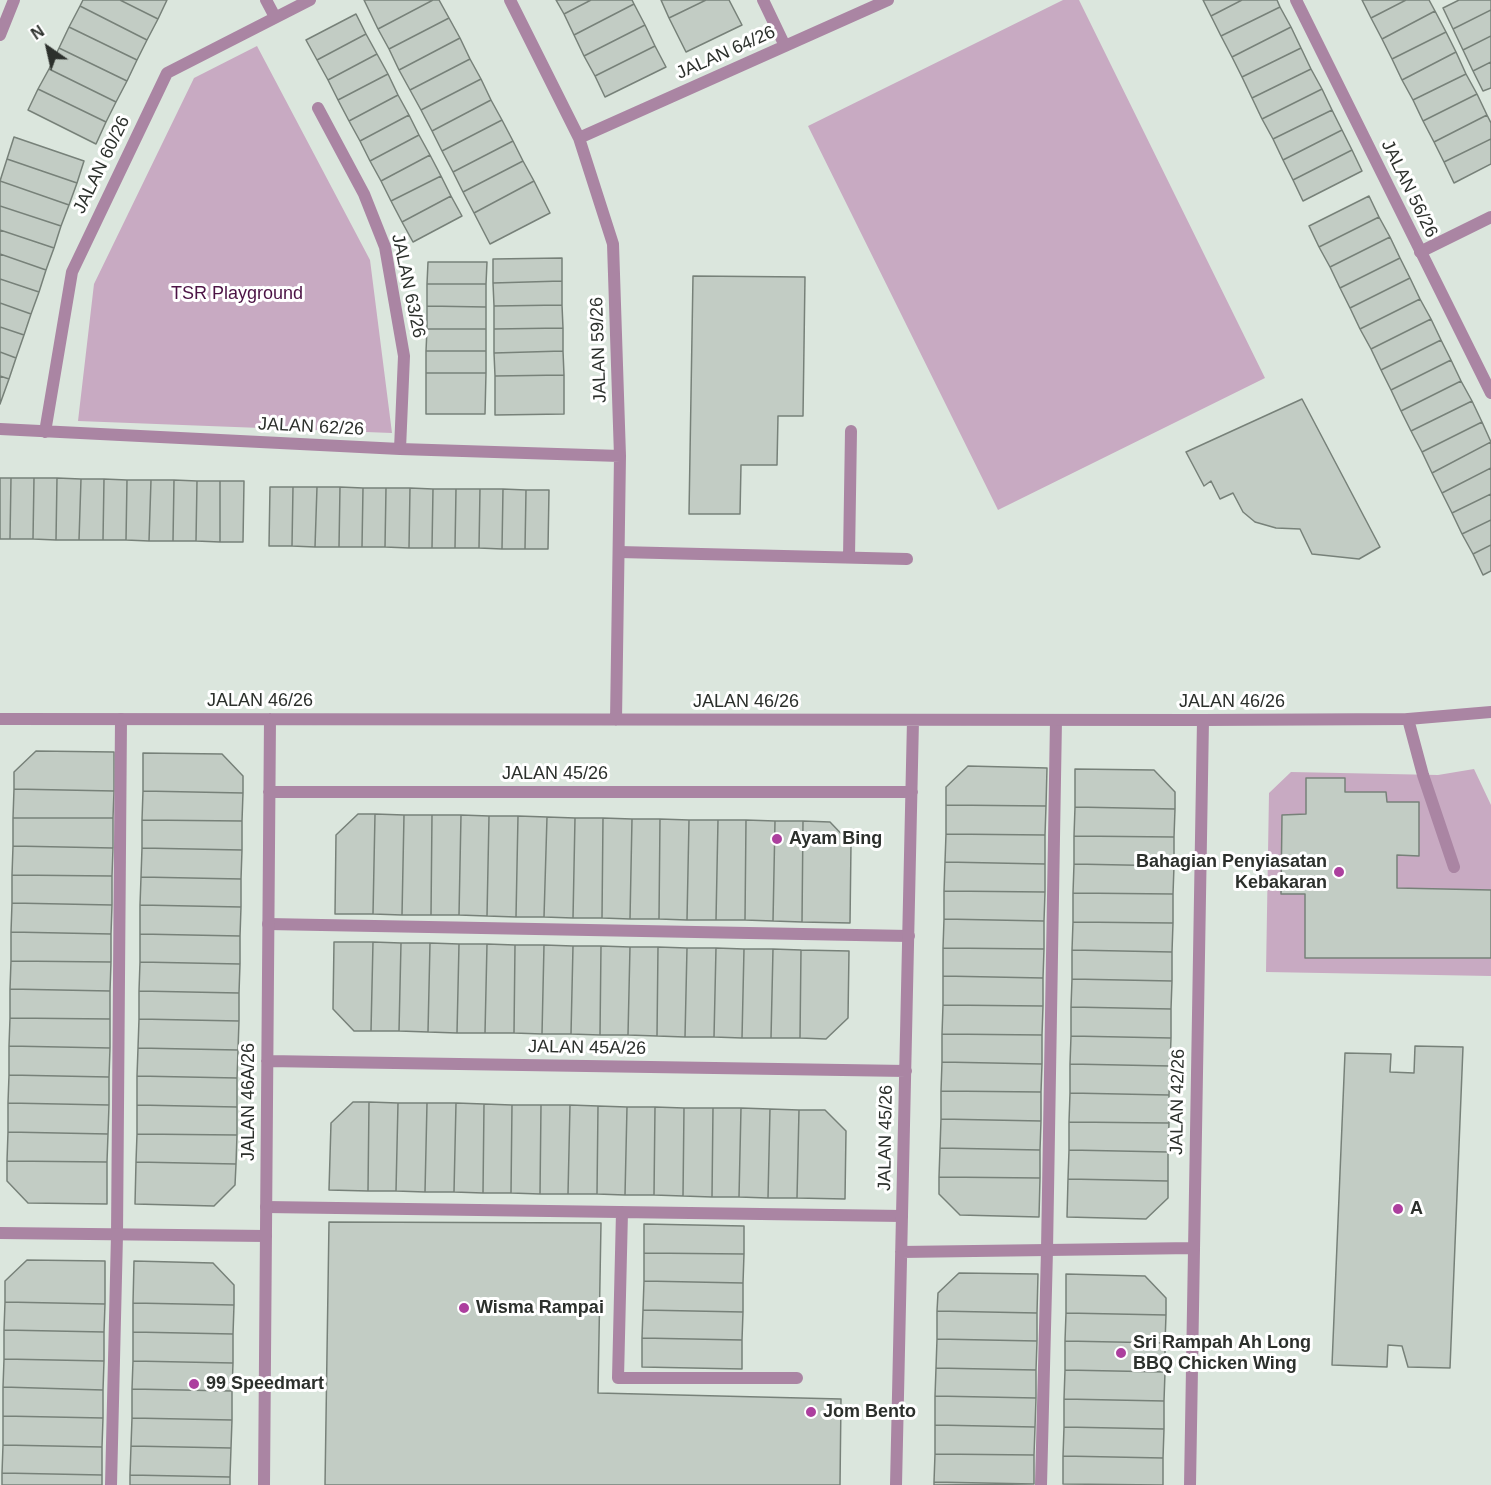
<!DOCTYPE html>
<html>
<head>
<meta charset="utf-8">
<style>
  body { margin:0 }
  #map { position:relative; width:1491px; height:1485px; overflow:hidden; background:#dbe6dd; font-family:Helvetica,sans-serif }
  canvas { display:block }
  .north { position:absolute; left:18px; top:18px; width:60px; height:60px; -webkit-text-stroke:4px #fff; paint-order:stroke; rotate:326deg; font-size:16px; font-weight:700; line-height:24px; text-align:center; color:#2c302c }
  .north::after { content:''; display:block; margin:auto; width:21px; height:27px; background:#2c302c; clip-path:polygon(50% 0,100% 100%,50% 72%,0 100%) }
</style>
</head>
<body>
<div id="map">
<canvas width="1491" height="1485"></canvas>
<div class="north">N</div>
</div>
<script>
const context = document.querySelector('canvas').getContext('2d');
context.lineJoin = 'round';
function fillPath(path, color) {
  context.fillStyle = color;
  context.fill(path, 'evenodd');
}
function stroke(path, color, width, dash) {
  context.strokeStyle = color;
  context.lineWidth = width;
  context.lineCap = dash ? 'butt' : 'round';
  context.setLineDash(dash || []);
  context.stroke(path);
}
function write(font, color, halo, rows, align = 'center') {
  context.font = font + ' Helvetica,sans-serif';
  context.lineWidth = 6;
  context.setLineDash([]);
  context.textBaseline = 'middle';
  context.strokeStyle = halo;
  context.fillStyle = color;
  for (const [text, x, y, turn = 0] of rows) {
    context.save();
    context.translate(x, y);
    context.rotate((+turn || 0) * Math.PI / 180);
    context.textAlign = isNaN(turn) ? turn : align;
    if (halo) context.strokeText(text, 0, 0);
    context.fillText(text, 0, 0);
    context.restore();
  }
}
fillPath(new Path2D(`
  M1063,0H1079L1265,378L998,510L808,126Z
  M257,46L370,260L392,433L78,421L94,284L194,78Z
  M1474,769L1491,805V976L1266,972L1269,793L1291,772L1438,775Z`), '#c8aac2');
const building = new Path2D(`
  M83,0H120L158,19L147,40L80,6Z
  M120,0H167L158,19Z
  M364,0H433L378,29Z
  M433,0H439L449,18L389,49L378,29Z
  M556,0H591L564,14Z
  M591,0H632L634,4L574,35L564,14Z
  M661,0H706L669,18Z
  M706,0H729L742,25L686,52L669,18Z
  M1203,0H1242L1211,16Z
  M1242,0H1277L1280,7L1221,36L1211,16Z
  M1362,0H1406L1371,18Z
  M1406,0H1429L1435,11L1382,39L1371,18Z
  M1459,0H1491V10L1453,29L1443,8Z
  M634,4L645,25L584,56L574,35Z
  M80,6L147,40L137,60L69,27Z
  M1280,7L1291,27L1232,57L1221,36Z
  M1491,10V36L1463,50L1453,29Z
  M1435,11L1446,32L1392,59L1382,39Z
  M356,14L366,34L317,60L306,40Z
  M449,18L460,38L399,70L389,49Z
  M645,25L655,46L595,76L584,56Z
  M69,27L137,60L127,81L59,48Z
  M1291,27L1301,48L1242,77L1232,57Z
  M1446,32L1456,52L1402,80L1392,59Z
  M366,34L377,54L328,80L317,60Z
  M1491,36V62L1473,71L1463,50Z
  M460,38L470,59L410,90L399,70Z
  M655,46L666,67L605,97L595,76Z
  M59,48L127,81L116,102L49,69Z
  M1301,48L1311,69L1252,98L1242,77Z
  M1456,52L1466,74L1413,100L1402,80Z
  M377,54L388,74L338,100L328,80Z
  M470,59L481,79L421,110L410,90Z
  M1491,62V88L1483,91L1473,71Z
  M49,69L116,102L106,122L38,89Z
  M1311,69L1322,89L1262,119L1252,98Z
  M388,74L398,95L349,121L338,100Z
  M1466,74L1477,94L1423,121L1413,100Z
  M481,79L491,100L432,131L421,110Z
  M38,89L106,122L96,144L28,110Z
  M1322,89L1332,110L1273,139L1262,119Z
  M1477,94L1487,115L1434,142L1423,121Z
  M398,95L409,115L360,141L349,121Z
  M491,100L502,120L442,151L432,131Z
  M1332,110L1342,130L1283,160L1273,139Z
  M409,115L419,135L370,161L360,141Z
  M1487,115L1491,123V139L1444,162L1434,142Z
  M502,120L513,141L453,172L442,151Z
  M1342,130L1352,150L1293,180L1283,160Z
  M419,135L430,155L381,181L370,161Z
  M14,137L84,161L77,183L7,159Z
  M1491,139V164L1454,183L1444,162Z
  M513,141L523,161L463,192L453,172Z
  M1352,150L1362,171L1303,201L1293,180Z
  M430,155L441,176L391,201L381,181Z
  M7,159L77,183L69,205L0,181Z
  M523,161L534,181L474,213L463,192Z
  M441,176L451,196L402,222L391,201Z
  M0,181L69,205L61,226L0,206Z
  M534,181L550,213L490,244L474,213Z
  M451,196L462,216L413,242L402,222Z
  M1369,196L1379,217L1319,247L1309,226Z
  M0,206L61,226L54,248L0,230Z
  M1379,217L1390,237L1330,267L1319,247Z
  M0,230L54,248L46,270L0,254Z
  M1390,237L1400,258L1340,288L1330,267Z
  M0,254L46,270L39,292L0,279Z
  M562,258V281L493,283V259Z
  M1400,258L1410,278L1350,308L1340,288Z
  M428,262H487L486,284H427Z
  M693,276L805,277L803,416H778L777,465H741L740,514H689Z
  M1410,278L1420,299L1360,329L1350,308Z
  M0,279L39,292L31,314L0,303Z
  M562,281V305L494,306L493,283Z
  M427,284H486V307L427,306Z
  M1420,299L1431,319L1371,349L1360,329Z
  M0,303L31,314L24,335L0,327Z
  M562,305L563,328L494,329V306Z
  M427,306L486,307V329H427Z
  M1431,319L1441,340L1381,370L1371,349Z
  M0,327L24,335L16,358L0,352Z
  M563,328V351L494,353V329Z
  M427,329H486V351H426Z
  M1441,340L1451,360L1391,390L1381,370Z
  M426,351H486V373H426Z
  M563,351L564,375L495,376L494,353Z
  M0,352L16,358L9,379L0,376Z
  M1451,360L1461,381L1401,411L1391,390Z
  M426,373H486L485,414H426Z
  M564,375V414L495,415V376Z
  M0,376L9,379L0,404Z
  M1461,381L1472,401L1411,431L1401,411Z
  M1302,399L1380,547L1359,559L1312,554L1300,529L1276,528L1255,522L1243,512L1233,493L1220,499L1211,481L1204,486L1186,452Z
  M1472,401L1482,422L1422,452L1411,431Z
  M1482,422L1491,442L1432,473L1422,452Z
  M1491,442V468L1442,493L1432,473Z
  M1491,468V494L1452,513L1442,493Z
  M0,478H11L10,539H0Z
  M11,478H34L33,539H10Z
  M34,478H57L56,540L33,539Z
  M57,478L81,479L79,540H56Z
  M81,479H104L103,540H79Z
  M104,479L127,480L126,540H103Z
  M127,480H151L149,541L126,540Z
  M151,480H174L173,541H149Z
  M174,480L197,481L196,541H173Z
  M197,481H220V542L196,541Z
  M220,481H244L243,542H220Z
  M270,487H293L292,546H269Z
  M293,487H317L315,547L292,546Z
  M317,487H340L339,547H315Z
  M340,487L363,488L362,547H339Z
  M363,488H386L385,547H362Z
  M386,488H410L409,548L385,547Z
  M410,488L433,489L432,548H409Z
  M433,489H456L455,548H432Z
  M456,489H480L479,548H455Z
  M480,489H503L502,549L479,548Z
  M503,489L526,490L525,549H502Z
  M526,490H549L548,549H525Z
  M1491,494V520L1462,534L1452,513Z
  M1491,520V545L1473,554L1462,534Z
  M1491,545V571L1483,575L1473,554Z
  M36,751L114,752V791L14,789V772Z
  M143,753L222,754L243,776V793L143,791Z
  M968,766L1047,768L1046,806L946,805V787Z
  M1075,769L1154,770L1175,792V809L1075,807Z
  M1306,778H1345V792H1386L1387,802H1419V856L1397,855V888L1491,890V958H1305V894H1281L1282,815L1306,814Z
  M14,789L114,791L113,818H13Z
  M143,791L243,793L242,821L142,820Z
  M946,805L1046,806L1045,835L946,834Z
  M1075,807L1175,809L1174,837L1074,836Z
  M358,814H375L373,914H335L336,835Z
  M375,814L404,815L402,915L373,914Z
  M404,815H432L431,915H402Z
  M432,815H461L459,915H431Z
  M461,815L489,816L487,916L459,915Z
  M489,816H518L516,917L487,916Z
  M518,816L547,817L544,917H516Z
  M547,817L575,818L573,918L544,917Z
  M13,818H113V848L13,846Z
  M575,818H603L602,918H573Z
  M603,818L632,819L630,919L602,918Z
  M632,819H660L659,919H630Z
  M660,819L689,820L687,920L659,919Z
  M142,820L242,821V850L142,848Z
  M689,820H718L716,920H687Z
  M718,820H746L745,920H716Z
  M746,820L775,821L773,921L745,920Z
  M775,821H803L802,922L773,921Z
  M803,821L830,822L851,844L850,923L802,922Z
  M946,834L1045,835V864L945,862Z
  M1074,836L1174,837V866L1074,864Z
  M13,846L113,848L112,876L12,875Z
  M142,848L242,850L241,879L141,877Z
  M945,862L1045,864V892L944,891Z
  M1074,864L1174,866L1173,894L1073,893Z
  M12,875L112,876V905L12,903Z
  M141,877L241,879V907L140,905Z
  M944,891L1045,892L1044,921L944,919Z
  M1073,893L1173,894V923L1073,922Z
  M12,903L112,905L111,934L11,932Z
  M140,905L241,907L240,936L140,934Z
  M944,919L1044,921V949L943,948Z
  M1073,922L1173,923L1172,952L1072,950Z
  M11,932L111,934V962L11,961Z
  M140,934L240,936V964L140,962Z
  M334,942H373L371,1031H354L333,1009Z
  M373,942L401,943L399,1031H371Z
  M401,943H430L428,1032L399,1031Z
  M430,943L459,944L457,1033L428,1032Z
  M459,944H487L485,1033H457Z
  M487,944L515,945L514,1033H485Z
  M515,945H544L542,1034L514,1033Z
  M544,945L573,946L571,1034H542Z
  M573,946H601L600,1035L571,1034Z
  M601,946L630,947L628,1035H600Z
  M630,947H658L657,1036L628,1035Z
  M658,947L687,948L685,1037L657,1036Z
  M687,948H716L714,1037H685Z
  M716,948L744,949L742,1038L714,1037Z
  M943,948L1044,949L1043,978L943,976Z
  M744,949H773L771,1038H742Z
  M773,949L801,950L800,1038H771Z
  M801,950L849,951L848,1018L826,1039L800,1038Z
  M1072,950L1172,952V981L1072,979Z
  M11,961L111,962L110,991L10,989Z
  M140,962L240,964L239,993L139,991Z
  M943,976L1043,978V1006L943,1005Z
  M1072,979L1172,981L1171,1009L1071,1007Z
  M10,989L110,991V1019L10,1018Z
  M139,991L239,993V1021L139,1019Z
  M943,1005L1043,1006L1042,1035L942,1034Z
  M1071,1007L1171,1009V1038L1071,1036Z
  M10,1018L110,1019V1048L9,1046Z
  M139,1019L239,1021L238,1050L138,1048Z
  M942,1034L1042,1035V1064L942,1062Z
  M1071,1036L1171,1038L1170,1066L1070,1064Z
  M9,1046L110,1048L109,1077L9,1075Z
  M1415,1046L1463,1047L1450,1368L1408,1367L1402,1346L1388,1345L1387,1367L1332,1365L1345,1053L1391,1054L1390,1072L1414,1073Z
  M138,1048L238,1050L237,1078L137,1076Z
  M942,1062L1042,1064L1041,1092L941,1091Z
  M1070,1064L1170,1066L1169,1095L1070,1093Z
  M9,1075L109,1077V1105L8,1103Z
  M137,1076L237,1078V1107L137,1105Z
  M941,1091L1041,1092V1121L941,1119Z
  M1070,1093L1169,1095V1123L1069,1122Z
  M353,1102H369L368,1191L329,1190L331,1123Z
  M369,1102L398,1103L396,1191H368Z
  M8,1103L109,1105L108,1134L8,1132Z
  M398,1103H427L425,1192L396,1191Z
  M427,1103H456L454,1192H425Z
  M456,1103L484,1104L483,1193L454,1192Z
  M484,1104L512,1105L511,1193H483Z
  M137,1105L237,1107V1135L137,1134Z
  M512,1105H541L540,1194L511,1193Z
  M541,1105H570L568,1194H540Z
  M570,1105L598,1106L597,1194H568Z
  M598,1106L627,1107L625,1195L597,1194Z
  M627,1107H655L654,1195H625Z
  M655,1107L684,1108L683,1196L654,1195Z
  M684,1108H713L712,1197L683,1196Z
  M713,1108H741L739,1197H712Z
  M741,1108L770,1109L768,1198L739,1197Z
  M770,1109L799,1110L797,1198H768Z
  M799,1110H825L846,1131L845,1199L797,1198Z
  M941,1119L1041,1121L1040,1150L940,1148Z
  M1069,1122L1169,1123L1168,1152L1069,1150Z
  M8,1132L108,1134L107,1162L7,1161Z
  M137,1134L237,1135L236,1164L136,1162Z
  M940,1148L1040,1150V1178L939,1177Z
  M1069,1150L1168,1152V1181L1068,1179Z
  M7,1161L107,1162V1204L28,1203L7,1181Z
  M136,1162L236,1164L235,1185L214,1206L135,1204Z
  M939,1177L1040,1178L1039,1217L960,1215L939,1194Z
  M1068,1179L1168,1181V1198L1146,1219L1067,1217Z
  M329,1222L601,1223L598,1393L841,1399L840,1485H325Z
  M644,1224L744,1226V1254L644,1253Z
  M644,1253L744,1254L743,1283L644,1281Z
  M27,1260L105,1261V1304L5,1302V1281Z
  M134,1261L213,1263L234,1285V1305L133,1303Z
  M959,1273L1038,1274L1037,1313L937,1311L938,1293Z
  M1066,1274L1145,1276L1166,1298V1315L1066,1313Z
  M644,1281L743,1283V1312L643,1310Z
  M5,1302L105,1304L104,1332L4,1330Z
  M133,1303L234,1305L233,1334L133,1332Z
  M643,1310L743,1312L742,1340L642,1338Z
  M937,1311L1037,1313V1341L937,1339Z
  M1066,1313L1166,1315L1165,1343L1065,1341Z
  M4,1330L104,1332V1361L4,1359Z
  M133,1332L233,1334V1363L133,1361Z
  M642,1338L742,1340V1369L642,1367Z
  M937,1339L1037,1341L1036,1370L936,1368Z
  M1065,1341L1165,1343V1372L1065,1370Z
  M4,1359L104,1361L103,1390L3,1387Z
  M133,1361L233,1363L232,1391L132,1389Z
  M936,1368L1036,1370V1398L935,1396Z
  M1065,1370L1165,1372L1164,1401L1064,1399Z
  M3,1387L103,1390V1418L3,1416Z
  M132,1389L232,1391V1420L132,1418Z
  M935,1396L1036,1398L1035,1427L935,1425Z
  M1064,1399L1164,1401V1429L1064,1427Z
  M3,1416L103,1418L102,1447L3,1445Z
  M132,1418L232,1420L231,1448L131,1446Z
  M935,1425L1035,1427L1034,1455L935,1454Z
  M1064,1427L1164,1429L1163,1458L1063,1456Z
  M3,1445L102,1447V1475L2,1473Z
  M131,1446L231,1448L230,1477L130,1475Z
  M935,1454L1034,1455V1484L934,1482Z
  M1063,1456L1163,1458V1485L1063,1484Z
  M2,1473L102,1475V1485H2Z
  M130,1475L230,1477V1485H130Z
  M934,1482L1034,1484L934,1485Z`);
fillPath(building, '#c2ccc4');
stroke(building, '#778179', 1.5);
stroke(new Path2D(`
  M1420,252L1491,217
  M619,552L907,559
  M849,557L851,431
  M1408,719L1423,775L1454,867
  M268,924L909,936
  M266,1207L902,1216
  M622,1212L618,1378H797
  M111,1485L117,1235L121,719
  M1041,1485L1047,1250L1056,720`), '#aa85a3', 12);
stroke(new Path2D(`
  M0,1233L266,1236`), '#aa85a3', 12);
stroke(new Path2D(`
  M266,0L275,17
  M510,0L579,138L613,244L620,456L616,720
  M763,0L785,46
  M1296,0L1491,393
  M0,35L14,0
  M318,108L364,194L385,247L404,356L400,449
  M579,138L888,0
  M0,429L400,449L620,456
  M45,432L72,272L167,73L310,0
  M0,719L1203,720L1408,719L1491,712
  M269,792H912
  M267,1061L906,1071
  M901,1252L1194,1248
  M264,1485L270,719
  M896,1485L913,720
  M1190,1485L1203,720`), '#aa85a3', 12);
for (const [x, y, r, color] of [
  [777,839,6,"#ac3f9e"],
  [1339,872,6,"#ac3f9e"],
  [1398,1209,6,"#ac3f9e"],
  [464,1308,6,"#ac3f9e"],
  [1121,1353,6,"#ac3f9e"],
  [194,1384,6,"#ac3f9e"],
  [811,1412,6,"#ac3f9e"]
]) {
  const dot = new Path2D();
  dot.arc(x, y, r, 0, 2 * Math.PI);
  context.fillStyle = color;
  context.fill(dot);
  stroke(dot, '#fff', 2);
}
write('18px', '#2c302c', '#fff', [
  ["JALAN 64/26",726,53,-24],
  ["JALAN 60/26",102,165,-64],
  ["JALAN 56/26",1409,189,64],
  ["JALAN 63/26",408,286,78],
  ["JALAN 59/26",599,350,-92],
  ["JALAN 62/26",311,427,3],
  ["JALAN 46/26",260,701],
  ["JALAN 46/26",746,702],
  ["JALAN 46/26",1232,702],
  ["JALAN 45/26",555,774],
  ["JALAN 45A/26",587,1048,1],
  ["JALAN 46A/26",249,1102,-90],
  ["JALAN 42/26",1178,1102,-89],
  ["JALAN 45/26",886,1138,-89]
]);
write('18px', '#4c1345', '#fff', [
  ["TSR Playground",237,294]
]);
write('bold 18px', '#2c302c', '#fff', [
  ["Ayam Bing",789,839],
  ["Bahagian Penyiasatan",1327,862,"right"],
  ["Kebakaran",1327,883,"right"],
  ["A",1410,1209],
  ["Wisma Rampai",476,1308],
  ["Sri Rampah Ah Long",1133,1343],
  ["BBQ Chicken Wing",1133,1364],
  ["99 Speedmart",206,1384],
  ["Jom Bento",823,1412]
], 'left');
</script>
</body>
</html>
